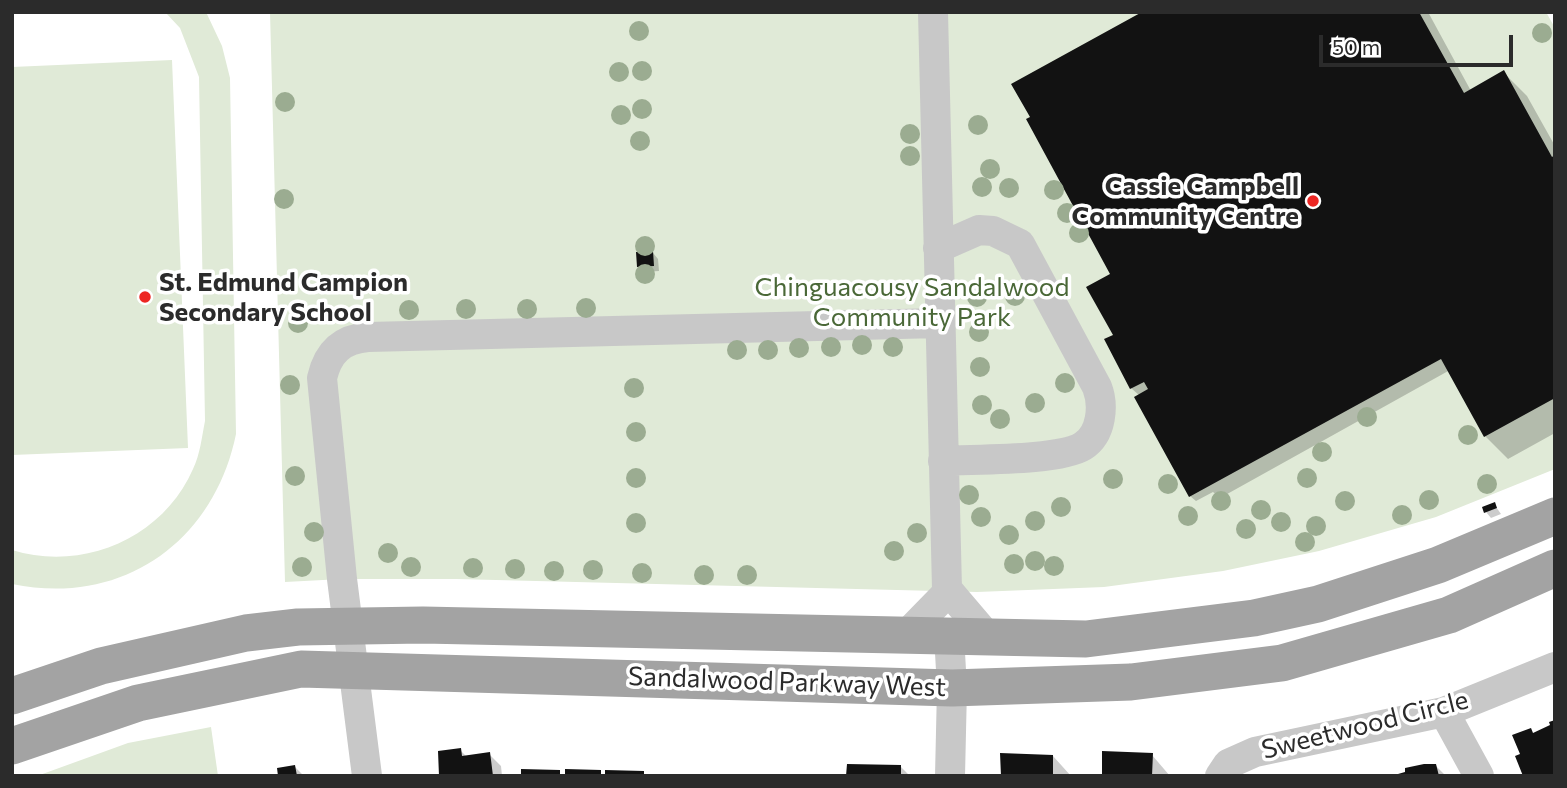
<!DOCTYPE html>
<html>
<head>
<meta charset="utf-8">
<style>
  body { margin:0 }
  #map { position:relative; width:1567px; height:788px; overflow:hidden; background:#fff; font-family:Commissioner,sans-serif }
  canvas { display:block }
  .frame { position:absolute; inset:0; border:14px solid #2b2b2b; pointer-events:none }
  .scale { position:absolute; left:1319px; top:35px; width:194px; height:32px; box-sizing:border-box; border:4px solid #2b2b2b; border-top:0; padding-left:9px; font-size:21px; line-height:24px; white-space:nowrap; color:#2b2b2b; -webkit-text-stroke:5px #fff; paint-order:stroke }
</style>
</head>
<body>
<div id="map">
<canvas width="1567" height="788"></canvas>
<div class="frame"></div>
<div class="scale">50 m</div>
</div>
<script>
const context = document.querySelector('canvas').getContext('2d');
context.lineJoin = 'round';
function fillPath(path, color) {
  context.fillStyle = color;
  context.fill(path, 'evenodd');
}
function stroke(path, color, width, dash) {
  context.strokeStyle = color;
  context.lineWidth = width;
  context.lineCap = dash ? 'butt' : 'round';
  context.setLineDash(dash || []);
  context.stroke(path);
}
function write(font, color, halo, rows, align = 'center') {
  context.font = font + ' Commissioner,sans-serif';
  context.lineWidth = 7;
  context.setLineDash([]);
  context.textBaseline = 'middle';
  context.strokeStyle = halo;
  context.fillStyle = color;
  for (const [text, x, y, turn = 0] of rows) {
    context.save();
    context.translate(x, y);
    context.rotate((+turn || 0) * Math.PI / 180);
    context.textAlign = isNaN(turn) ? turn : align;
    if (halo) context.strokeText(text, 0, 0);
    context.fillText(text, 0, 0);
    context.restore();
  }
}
fillPath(new Path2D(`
  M165,12H206L222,46L230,78L236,434C214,542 122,607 12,584V550C83,572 163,538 193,469C200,455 202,436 205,421L199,77L180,28Z
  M270,12H1546L1555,28V469L1436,517L1319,551L1223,571L1104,587L977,592L456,579H342L285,582Z
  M172,60L188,448L12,455V67Z
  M211,727L218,776H37L128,743Z`), '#e0ead7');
fillPath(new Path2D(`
  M1146,12H1428L1471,91L1504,73L1527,96L1555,146V433L1508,459L1485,436L1450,370L1220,498L1213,492L1196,501L1190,496L1140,396L1131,388L1115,335L1113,274Z
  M653,253L658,259L659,271L644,272L638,266Z
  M1494,504L1501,514L1491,518L1486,512Z
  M460,750L467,757L489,754L501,766L502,776H440Z
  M1152,755L1170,776H1103Z
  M1053,756L1071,776H1002Z
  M1436,766L1446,776H1397Z
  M295,767L304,776H279Z
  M901,767L910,776H848Z`), '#0003');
fillPath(new Path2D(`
  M1142,12H1419L1464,93L1504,70L1552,157L1555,155V398L1484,437L1441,359L1189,497L1134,397L1148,389L1144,382L1130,389L1104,339L1113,335L1086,287L1110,274L1026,119L1030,117L1011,84Z
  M653,251L654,266L637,267L636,252Z
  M1495,502L1497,508L1484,513L1482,507Z
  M1555,720V776H1523L1515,756L1520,754L1512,735L1531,728L1533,733L1550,725L1549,722Z
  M461,748L462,756L490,752L493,776H439L438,751Z
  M1102,751L1153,753L1152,776H1102Z
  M1000,753L1053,755V776H1001Z
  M847,764L901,765V776H846Z
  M1424,764H1436L1439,776H1391L1405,772V768Z
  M295,765L297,776H278L277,768Z
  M521,769L560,770V776H521Z
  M565,769L601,770V776H565Z
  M605,770L644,771V776H605Z`), '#121212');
stroke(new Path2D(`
  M933,12L947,589L987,636
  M938,248L979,230L993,231L1020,244L1097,387C1104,405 1102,434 1083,446C1059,461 975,459 943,461
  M907,634L948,592
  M949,635L952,688L950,776
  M1444,712L1479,776
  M367,776L342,579L322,378C328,352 342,339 368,337L940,323
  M1220,776L1228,764L1255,752L1444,712L1555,667`), '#c8c8c8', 30);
stroke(new Path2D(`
  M12,696L101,666L246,633L298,627L423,625L1086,639L1254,618L1318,604L1438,565L1555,516
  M12,746L138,703L301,669L952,688L1131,682L1282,663L1449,615L1555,568`), '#a3a3a3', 37);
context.fillStyle = '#9bac91';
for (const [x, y] of [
  [639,31],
  [1542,33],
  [642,71],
  [619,72],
  [285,102],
  [642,109],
  [621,115],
  [978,125],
  [910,134],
  [640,141],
  [910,156],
  [990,169],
  [982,187],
  [1009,188],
  [1054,190],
  [284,199],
  [1067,213],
  [1079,233],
  [645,246],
  [645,274],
  [1015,296],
  [977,297],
  [586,308],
  [466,309],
  [527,309],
  [409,310],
  [298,323],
  [979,332],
  [862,345],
  [831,347],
  [893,347],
  [799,348],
  [737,350],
  [768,350],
  [980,367],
  [1065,383],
  [290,385],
  [634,388],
  [1035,403],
  [982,405],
  [1367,417],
  [1000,419],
  [636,432],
  [1468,435],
  [1322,452],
  [295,476],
  [636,478],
  [1307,478],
  [1113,479],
  [1168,484],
  [1487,484],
  [969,495],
  [1429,500],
  [1221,501],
  [1345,501],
  [1061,507],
  [1261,510],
  [1402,515],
  [1188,516],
  [981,517],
  [1035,521],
  [1281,522],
  [636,523],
  [1316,526],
  [1246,529],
  [314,532],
  [917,533],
  [1009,535],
  [1305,542],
  [894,551],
  [388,553],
  [1035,561],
  [1014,564],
  [1054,566],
  [302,567],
  [411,567],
  [473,568],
  [515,569],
  [593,570],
  [554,571],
  [642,573],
  [704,575],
  [747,575]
]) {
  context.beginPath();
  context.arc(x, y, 10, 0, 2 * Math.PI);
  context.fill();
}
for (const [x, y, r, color] of [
  [1313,201,7,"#ed2623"],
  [145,297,7,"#ed2623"]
]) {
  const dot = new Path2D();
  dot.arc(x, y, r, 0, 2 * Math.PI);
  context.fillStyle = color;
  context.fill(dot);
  stroke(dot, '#fff', 2.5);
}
write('bold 26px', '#2b2b2b', '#fff', [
  ["Cassie Campbell",1299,186],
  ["Community Centre",1299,216],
  ["St. Edmund Campion",159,282,"left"],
  ["Secondary School",159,312,"left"]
], 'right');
write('26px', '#4a6837', '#fff', [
  ["Chinguacousy Sandalwood",912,287],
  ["Community Park",912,317]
]);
write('26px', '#2b2b2b', '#fff', [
  ["Sandalwood Parkway West",787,682,2],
  ["Sweetwood Circle",1365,725,-14]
]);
</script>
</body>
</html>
